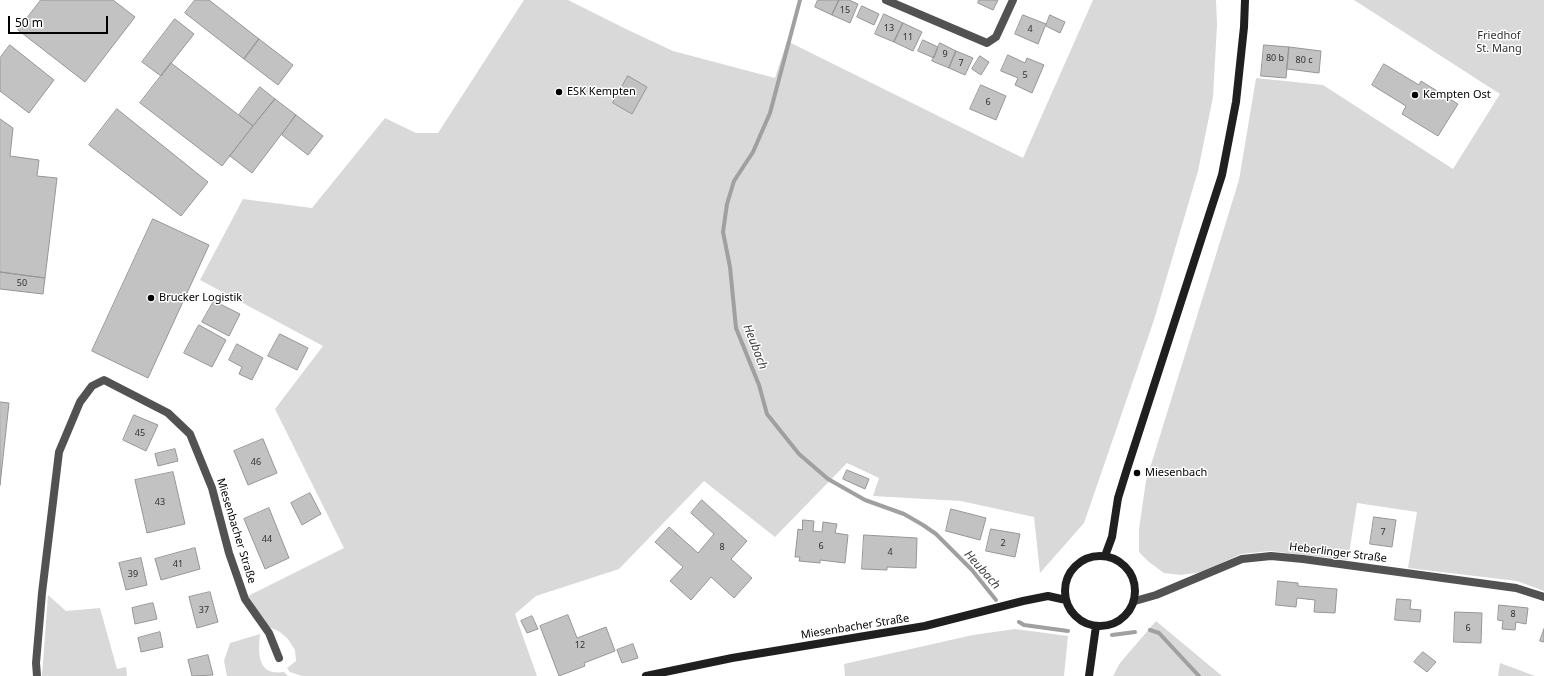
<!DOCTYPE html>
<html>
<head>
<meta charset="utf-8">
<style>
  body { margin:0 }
  #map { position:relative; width:1544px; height:676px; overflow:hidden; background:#fff; font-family:"Noto Sans",sans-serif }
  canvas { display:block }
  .scale { position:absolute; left:8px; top:16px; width:100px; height:18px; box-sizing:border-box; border:2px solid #000; border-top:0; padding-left:5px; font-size:12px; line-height:14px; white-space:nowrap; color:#000; -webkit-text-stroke:3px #fff; paint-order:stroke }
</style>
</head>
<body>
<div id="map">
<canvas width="1544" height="676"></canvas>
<div class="scale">50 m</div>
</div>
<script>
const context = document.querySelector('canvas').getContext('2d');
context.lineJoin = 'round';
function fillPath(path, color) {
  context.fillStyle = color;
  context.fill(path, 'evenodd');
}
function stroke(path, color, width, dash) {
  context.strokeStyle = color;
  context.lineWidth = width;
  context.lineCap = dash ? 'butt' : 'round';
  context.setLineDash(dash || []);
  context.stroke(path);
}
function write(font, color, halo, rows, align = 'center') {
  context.font = font + ' "Noto Sans",sans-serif';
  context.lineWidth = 3;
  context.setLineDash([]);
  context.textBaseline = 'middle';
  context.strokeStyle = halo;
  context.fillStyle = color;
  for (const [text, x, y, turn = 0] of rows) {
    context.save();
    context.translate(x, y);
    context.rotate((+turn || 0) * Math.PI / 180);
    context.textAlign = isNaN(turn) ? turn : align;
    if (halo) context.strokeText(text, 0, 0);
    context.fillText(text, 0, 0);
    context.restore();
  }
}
fillPath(new Path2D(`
  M524,0H568L628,30L673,51L775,78L787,41L1023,158L1093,0H1216L1217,25L1213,97L1198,171L1154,320L1084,523L1040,573L1034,517L961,501L873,496L879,478L847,463L775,537L704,481L619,569L536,596L515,614L537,676H302L290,672L287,668L296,661L295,650L288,639L280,632L269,627L248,596L344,548L275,409L323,346L200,280L243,199L312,208L385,118L416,133H438Z
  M1354,0H1544V591L1517,581L1408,568L1417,512L1357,503L1348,560L1270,551L1241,554L1202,572L1181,575L1164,573L1149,562L1139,552V529L1146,481L1239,180L1256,78L1323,85L1453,169L1500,94Z
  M48,595L66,611L100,608L117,669L126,667L127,676H42Z
  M1156,621L1222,676H1113L1120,663Z
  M1015,629L1068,636L1064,676H845L844,664L973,635Z
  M260,634C258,653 257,676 284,672L288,676H227L224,661L230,643Z
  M1500,663L1535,676H1498Z`), '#d9d9d9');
stroke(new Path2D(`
  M800,0L770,113L753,152L734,181L727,204L723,232L730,267L736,328L759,385L767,414L799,454L828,479L865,500L904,514L923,525L936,534L972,570L996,600
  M1019,622L1024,625L1068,631
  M1150,630L1159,633L1199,676
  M1112,635L1135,632`), '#a0a0a0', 4);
const building = new Path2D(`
  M41,0H113L135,17L85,82L18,30Z
  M195,0H209L259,39L244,59L185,13Z
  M818,0H839L832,15L815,7Z
  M839,0H849L858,4L850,23L832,15Z
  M979,0H998L993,10L978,3Z
  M862,6L879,14L874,25L857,17Z
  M884,14L903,23L894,42L875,34Z
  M1023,15L1046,24L1038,44L1015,34Z
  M1050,15L1065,22L1060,33L1046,26Z
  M175,19L194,34L161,76L142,62Z
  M903,23L922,32L913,51L894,42Z
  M259,39L293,65L278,85L244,59Z
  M923,40L938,47L934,58L918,51Z
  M940,43L956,51L949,68L932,61Z
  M10,45L54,80L29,113L0,91V58Z
  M1264,45L1289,47L1286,78L1261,76Z
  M1289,47L1321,51L1319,73L1287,69Z
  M956,51L973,58L965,75L949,68Z
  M1008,55L1025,63L1027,58L1044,65L1032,93L1015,85L1018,78L1001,71Z
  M980,56L989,62L981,75L972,69Z
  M171,63L253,126L222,166L140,103Z
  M1384,64L1419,85L1421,81L1458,104L1438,136L1402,114L1406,106L1372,85Z
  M628,76L647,87L632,114L613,103Z
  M981,85L1006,96L996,120L970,109Z
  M260,87L275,99L253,126L239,115Z
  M275,99L296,115L252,173L230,156Z
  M117,109L208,182L181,216L89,145Z
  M296,115L323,136L308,155L282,135Z
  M0,119L13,128L10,156L39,160L37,176L57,178L45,278L0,272Z
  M153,219L209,245L148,378L92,351Z
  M0,272L45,278L43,294L0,289Z
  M214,301L240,314L229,336L202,322Z
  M199,325L226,340L212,367L184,353Z
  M280,334L308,348L297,370L268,356Z
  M237,344L263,358L252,380L239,374L242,367L229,360Z
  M0,402L9,403L0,485Z
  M134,415L158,425L146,451L123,440Z
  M263,439L277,473L248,485L234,451Z
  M175,449L178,461L158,466L155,454Z
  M847,470L869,479L865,489L843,479Z
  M173,472L185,524L147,533L135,480Z
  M310,493L321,514L302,525L291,503Z
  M702,500L747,541L731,559L752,578L734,598L711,577L691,600L670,581L683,567L655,542L669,527L698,553L714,534L691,513Z
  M269,508L289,558L265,569L244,519Z
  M951,509L986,518L980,540L946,531Z
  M1374,517L1396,520L1392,547L1370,544Z
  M803,520L814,521L813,531L822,532L823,522L837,524L835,533L848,535L845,563L820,560V563L799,561L800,557H795L798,529L802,530Z
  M991,529L1020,534L1015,557L986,551Z
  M864,535L917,538L916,568L887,567V570L862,569Z
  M195,548L200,569L161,580L155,559Z
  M141,558L147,585L126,590L119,563Z
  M1278,581L1298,583V586L1337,589L1335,613L1314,612L1315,600L1297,598L1296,607L1276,605Z
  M210,592L218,622L197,628L189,597Z
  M1397,599L1411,600L1410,609L1421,610L1420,622L1395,620Z
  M153,603L157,619L135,624L132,608Z
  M1499,605L1528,608L1526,624L1516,622L1515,630L1502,629L1503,621L1498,620Z
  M1455,612L1482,613L1481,643L1454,642Z
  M568,615L577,638L606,627L615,651L584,663L585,666L559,676L540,626Z
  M532,616L538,629L527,633L521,621Z
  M1544,629V642L1540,641Z
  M160,632L163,647L141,652L138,638Z
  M633,644L638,658L622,663L617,650Z
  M1423,652L1436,662L1427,672L1414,662Z
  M208,655L213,675L192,676L188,660Z`);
fillPath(building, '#c2c2c2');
stroke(building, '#969696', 1);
stroke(new Path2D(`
  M886,0L987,43L996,37L1013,0
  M1135,601L1156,595L1242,559L1271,556L1303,559L1516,588L1544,597
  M37,676L36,663L42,593L59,452L80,402L92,386L104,380L168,413L190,434L212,488L229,553L245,599L269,633L279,658`), '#525252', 8);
stroke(new Path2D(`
  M1065 591a35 35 0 1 1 70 0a35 35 0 1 1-70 0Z
  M1105,556L1112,537L1118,498L1127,469L1222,175L1236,102L1244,27L1245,0
  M646,676L732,658L925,626L1023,601L1048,596L1066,600
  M1089,676L1096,626`), '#1f1f1f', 8);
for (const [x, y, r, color] of [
  [559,92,4,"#000"],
  [1415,95,4,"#000"],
  [151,298,4,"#000"],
  [1137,473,4,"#000"]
]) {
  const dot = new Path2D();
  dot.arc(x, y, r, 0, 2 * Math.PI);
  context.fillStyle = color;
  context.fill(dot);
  stroke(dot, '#fff', 1.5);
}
write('9px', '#303030', null, [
  ["15",845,10],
  ["13",889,28],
  ["4",1030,29],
  ["11",908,37],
  ["9",945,54],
  ["80 b",1275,58],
  ["80 c",1304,60],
  ["7",961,63],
  ["5",1025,75],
  ["6",988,102],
  ["50",22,283],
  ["45",140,433],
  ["46",256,462],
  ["43",160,502],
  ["7",1383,532],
  ["44",267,539],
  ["2",1003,543],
  ["6",821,546],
  ["8",722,547],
  ["4",890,552],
  ["41",178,564],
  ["39",133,574],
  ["37",204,610],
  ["8",1513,614],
  ["6",1468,628],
  ["12",580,645]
]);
write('11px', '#303030', '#fff', [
  ["Friedhof",1499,36],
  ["St. Mang",1499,49]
]);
write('11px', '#000', '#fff', [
  ["ESK Kempten",567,92],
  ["Kempten Ost",1423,95],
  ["Brucker Logistik",159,298],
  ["Miesenbach",1145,473]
], 'left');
write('11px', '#000', '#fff', [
  ["Miesenbacher Straße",236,531,73],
  ["Heberlinger Straße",1338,553,7],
  ["Miesenbacher Straße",855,627,-9]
]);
write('italic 12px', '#414141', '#fff', [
  ["Heubach",755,347,69],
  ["Heubach",982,570,48]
]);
</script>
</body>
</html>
